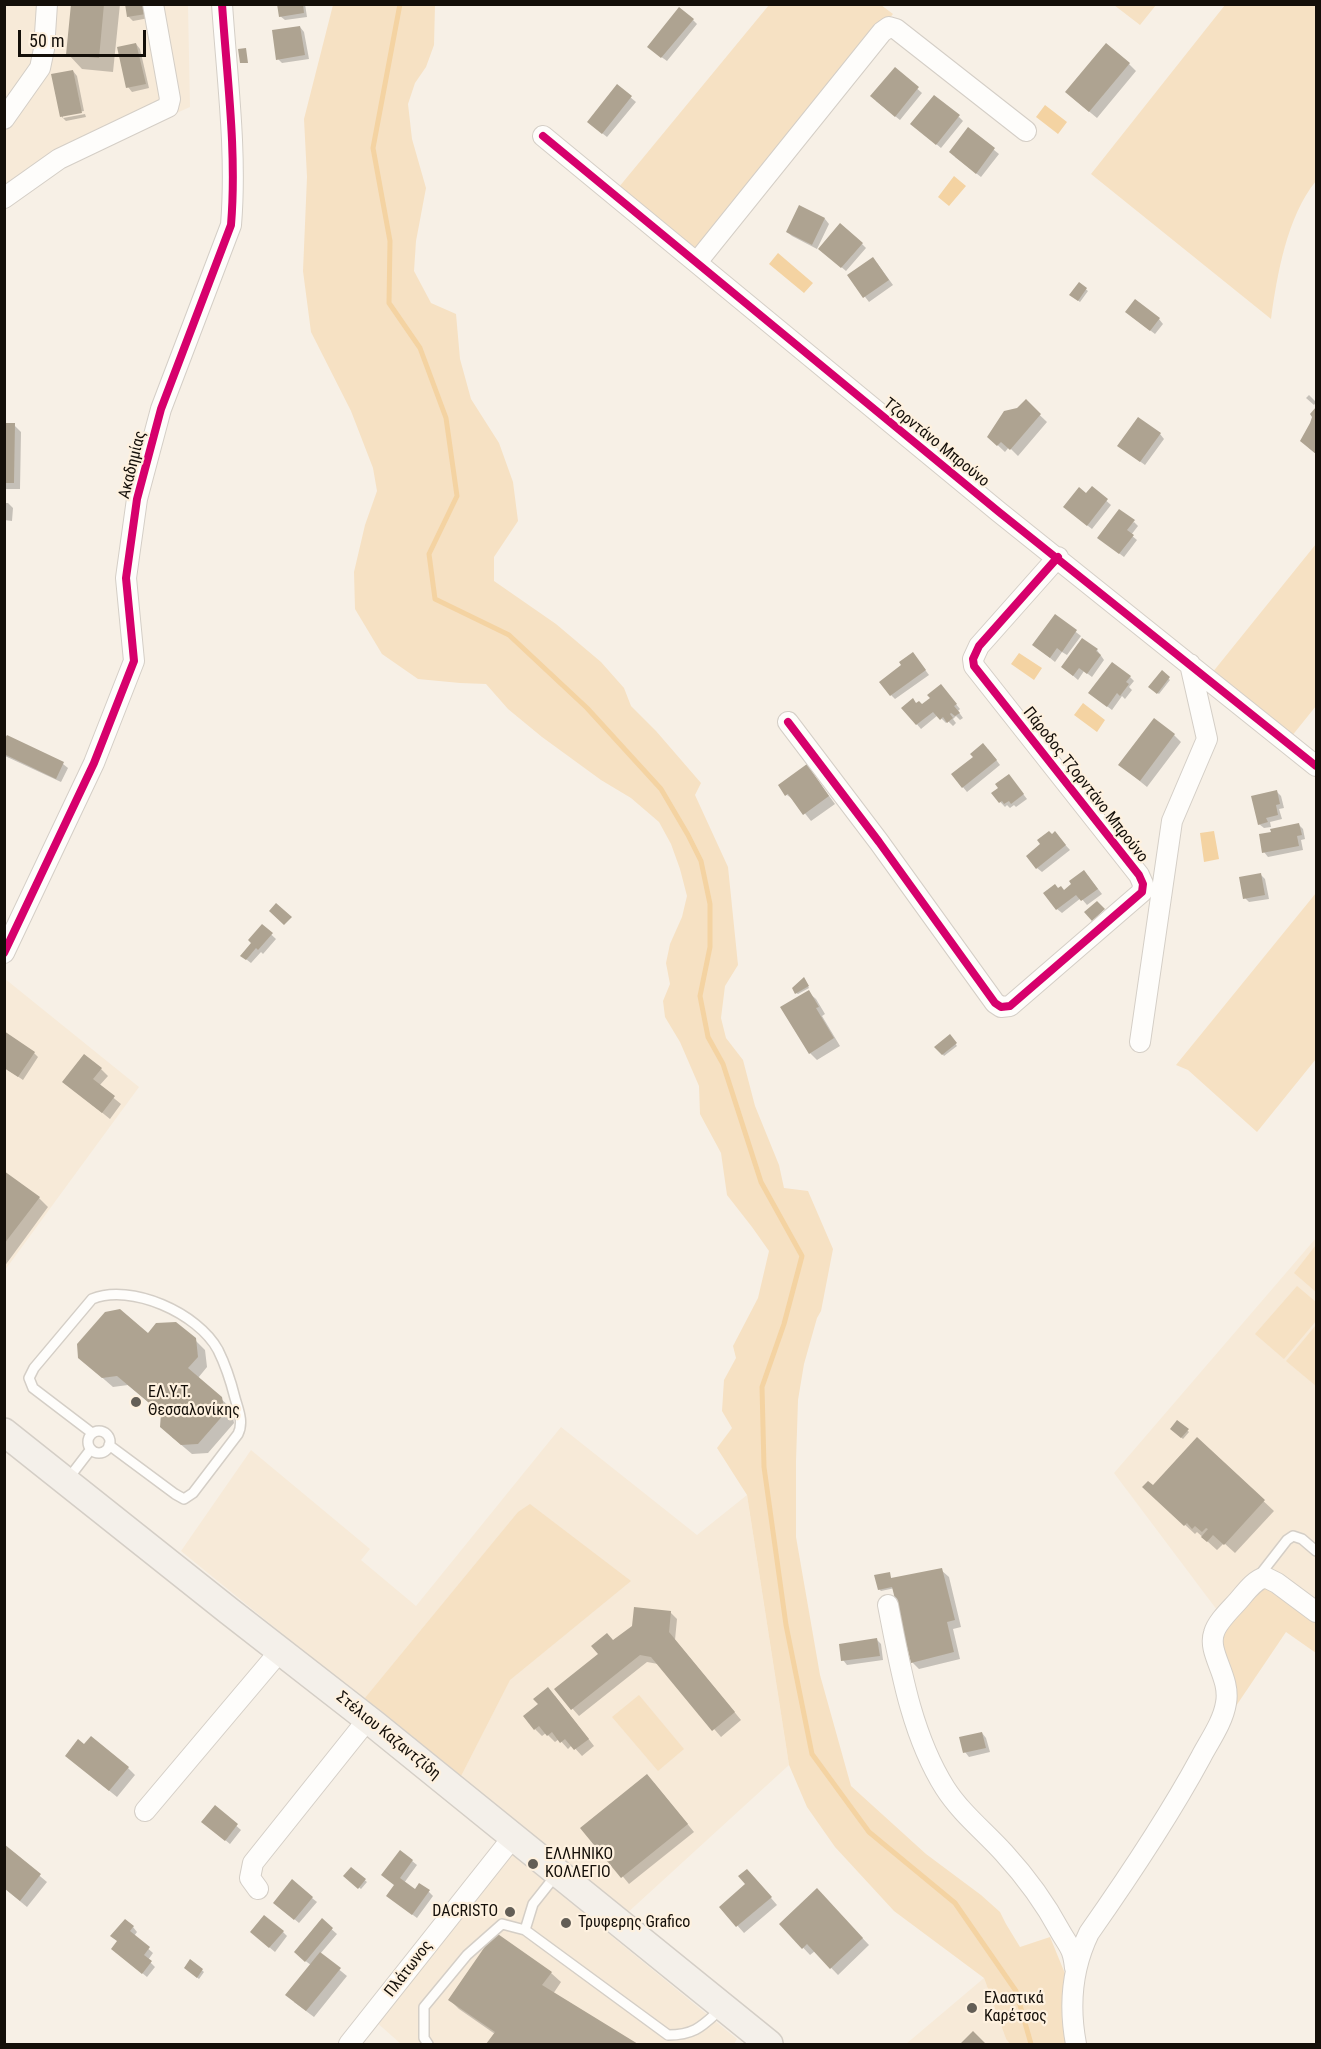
<!DOCTYPE html>
<html>
<head>
<meta charset="utf-8">
<style>
  body { margin:0 }
  #map { position:relative; width:1321px; height:2049px; overflow:hidden; background:#f7f0e6; font-family:"Roboto Condensed",sans-serif }
  canvas { display:block }
  .frame { position:absolute; inset:0; border:6px solid #140f09; pointer-events:none }
  .scale { position:absolute; left:18px; top:30px; width:128px; height:27px; box-sizing:border-box; border:3px solid #140f09; border-top:0; padding-left:8px; font-size:18px; line-height:21px; white-space:nowrap; color:#140f09; -webkit-text-stroke:4px #fef1df; paint-order:stroke }
</style>
</head>
<body>
<div id="map">
<canvas width="1321" height="2049"></canvas>
<div class="frame"></div>
<div class="scale">50 m</div>
</div>
<script>
const context = document.querySelector('canvas').getContext('2d');
context.lineJoin = 'round';
function fillPath(path, color) {
  context.fillStyle = color;
  context.fill(path, 'evenodd');
}
function stroke(path, color, width, dash) {
  context.strokeStyle = color;
  context.lineWidth = width;
  context.lineCap = dash ? 'butt' : 'round';
  context.setLineDash(dash || []);
  context.stroke(path);
}
function write(font, color, halo, rows, align = 'center') {
  context.font = font + ' "Roboto Condensed",sans-serif';
  context.lineWidth = 4.5;
  context.setLineDash([]);
  context.textBaseline = 'middle';
  context.strokeStyle = halo;
  context.fillStyle = color;
  for (const [text, x, y, turn = 0] of rows) {
    context.save();
    context.translate(x, y);
    context.rotate((+turn || 0) * Math.PI / 180);
    context.textAlign = isNaN(turn) ? turn : align;
    if (halo) context.strokeText(text, 0, 0);
    context.fillText(text, 0, 0);
    context.restore();
  }
}
fillPath(new Path2D(`
  M5,5H188L190,107L60,165L5,205Z
  M4,978L139,1087L5,1270H4Z
  M1316,1238V1603L1262,1563L1220,1614L1114,1473Z
  M561,1427L697,1535L747,1495L789,1765L625,1915L465,1783L181,1551L251,1450L370,1549L361,1560L416,1606Z
  M509,1852L737,2039L734,2044H401L375,2021Z
  M984,1978L1006,2039L1010,2044H906Z`), '#f7ead8');
fillPath(new Path2D(`
  M333,5H435L434,45L426,67L415,83L408,104L412,139L426,188L416,241L414,271L431,303L456,314L460,359L471,399L499,443L513,482L518,521L494,557V581L556,624L601,662L624,688L631,706L656,731L701,783L695,795L728,867L738,965L725,986L721,1018L726,1038L743,1060L755,1106L779,1165L784,1188L808,1191L833,1249L821,1311L817,1318L804,1364L798,1400L796,1461V1537L820,1675L851,1786L926,1854L981,1895L1000,1912L1006,1924L1020,1947L1050,1937L1066,1976L1068,2044H1010L1006,2039L984,1978L894,1911L835,1847L807,1807L789,1765L747,1495L717,1448L732,1428L722,1411L724,1380L736,1358L733,1346L758,1298L769,1251L752,1227L727,1195L721,1153L700,1114L699,1086L680,1042L665,1017L663,1001L670,984L666,963L670,944L682,917L687,896L680,869L671,844L659,822L631,798L601,780L542,737L508,709L486,684L460,683L418,679L382,654L355,609L354,572L365,525L377,491L373,468L351,411L311,332L303,271L307,177L304,119Z
  M769,5H881L893,14L698,253L619,187Z
  M1114,5H1156L1140,25Z
  M1225,5H1316V181C1287,216 1277,275 1271,319L1091,174Z
  M1316,544V706L1291,737L1212,673Z
  M1316,893V1059L1257,1132L1188,1070L1176,1065Z
  M1316,1245V1292L1294,1273Z
  M1297,1286L1316,1302V1321L1284,1359L1255,1334Z
  M1316,1325V1386L1286,1361Z
  M530,1504L631,1581L510,1680L461,1776L365,1698L518,1512Z
  M1266,1584L1316,1620V1653L1286,1632L1234,1709C1238,1684 1232,1680 1225,1657C1223,1650 1222,1641 1220,1633L1229,1621Z
  M639,1695L684,1749L658,1771L612,1717Z`), '#f6e1c3');
fillPath(new Path2D(`
  M1045,105L1067,122L1058,134L1036,117Z
  M954,176L966,186L949,206L938,197Z
  M778,253L813,283L804,293L769,264Z
  M1019,653L1042,668L1034,680L1011,664Z
  M1083,703L1105,720L1097,732L1074,715Z
  M1214,831L1219,859L1204,862L1200,833Z`), '#f4d3a2');
fillPath(new Path2D(`
  M72,4H120L113,72L82,69L68,54Z
  M147,4L149,18L133,21L128,16Z
  M279,4H305L307,17L285,20L280,16Z
  M693,20L697,24L667,61L653,51Z
  M300,27L304,32L309,59L282,63L278,59Z
  M136,44L140,49L149,88L132,92L128,87Z
  M1129,64L1136,71L1097,118L1074,99Z
  M895,69L922,93L900,120L876,101Z
  M73,71L77,76L84,111L63,115V118L62,117Z
  M617,86L636,102L607,137L593,126Z
  M85,114L86,117L66,121L63,118Z
  M959,117L963,121L941,148L917,128Z
  M968,129L999,154L981,177L955,157Z
  M800,207L825,219L829,224L817,249L792,236L787,232Z
  M862,244L866,248L846,271L825,253Z
  M877,263L893,285L869,302L849,276Z
  M1079,284L1088,291L1080,302L1071,295Z
  M1131,316L1159,319L1163,324L1155,334Z
  M1309,395L1316,402L1314,405L1306,398Z
  M1026,402L1047,422L1018,456L1009,447L1005,452L989,437Z
  M1316,409V454L1309,448L1314,416L1312,414Z
  M4,425H14L21,432L20,489H4Z
  M1160,434L1164,439L1145,465L1124,450Z
  M1092,488L1111,505L1092,529L1069,511Z
  M4,503H8L13,508L12,521L4,520Z
  M1134,522L1138,526L1131,535L1137,540L1124,557L1104,542Z
  M1055,616L1081,636L1067,655L1062,652L1055,662L1034,645Z
  M1082,640L1097,650L1104,660L1092,677L1084,671L1078,680L1063,667Z
  M917,659L929,675L895,699L891,695Z
  M4,660L6,661L5,698H4Z
  M1162,673L1170,680L1159,694L1150,687Z
  M1130,677L1134,681L1129,687L1132,690L1125,699L1122,696L1112,710L1095,697Z
  M945,691L960,709L958,711L963,718L960,720L956,716L953,719L956,723L953,726L948,721L946,723L938,715L921,729L903,708L917,705L922,706Z
  M1174,735L1181,742L1147,787L1120,765Z
  M4,744L63,764L68,768L61,782L5,756Z
  M988,749L1000,765L967,792L953,775Z
  M807,766L835,804L811,821L795,801L787,795Z
  M1013,781L1027,799L1016,807L1014,805L1010,808L1007,805L1005,807L993,794Z
  M1277,792L1281,796L1284,808L1279,809L1282,819L1270,822L1271,827L1264,828L1259,824Z
  M1299,825L1303,829L1305,839L1301,840L1303,850L1268,857L1264,852Z
  M1059,838L1070,850L1042,872L1037,868Z
  M1260,874L1265,879L1269,899L1249,902L1245,898Z
  M1088,876L1102,894L1087,905L1081,898L1062,913L1057,909L1058,890L1065,891Z
  M262,926L276,939L263,954L261,952L251,963L242,956L253,943Z
  M805,981L809,988L798,994L796,993Z
  M808,992L816,999L825,1014L822,1016L840,1046L817,1060L810,1053Z
  M950,1036L957,1046L944,1056L937,1047Z
  M34,1053L38,1057L23,1080L4,1067Z
  M101,1069L108,1076L99,1086L121,1104L110,1119L64,1082Z
  M4,1173L39,1198L48,1207L4,1267Z
  M148,1335L195,1340L205,1350L207,1367L198,1378L231,1408L234,1423L208,1453L192,1454L172,1437L162,1413L128,1385L113,1387L90,1367Z
  M1178,1422L1189,1432L1183,1439L1172,1429Z
  M1197,1439L1274,1511L1235,1553L1224,1543L1217,1550L1197,1532L1195,1534L1154,1496L1153,1487Z
  M941,1570L949,1577L961,1627L953,1629L960,1659L919,1669L912,1662L895,1588L881,1591L879,1589L889,1574L892,1580Z
  M670,1612L677,1619L675,1640L741,1720L721,1737L658,1664L647,1662L579,1716L556,1690L633,1627Z
  M877,1640L881,1644L883,1660L847,1665L843,1660Z
  M555,1696L594,1746L582,1756L572,1745L568,1749L559,1739L555,1742L546,1733L542,1736L535,1729Z
  M982,1733L986,1738L990,1752L969,1757L965,1752Z
  M74,1762L128,1768L135,1775L117,1797Z
  M654,1783L694,1832L629,1884L583,1828Z
  M215,1807L241,1830L230,1844L208,1826Z
  M4,1846L47,1882L27,1907L4,1888Z
  M401,1852L417,1865L404,1883L415,1891L429,1892L433,1896L417,1918L393,1900Z
  M351,1869L367,1882L361,1889L345,1876Z
  M754,1878L777,1905L744,1933L721,1907Z
  M817,1890L869,1945L838,1975L815,1951L810,1955L781,1924Z
  M312,1898L317,1902L299,1923L280,1907Z
  M322,1921L337,1934L320,1954L347,1976L314,2017L294,2002L311,1965L300,1957Z
  M133,1927L137,1932L134,1936L153,1953L148,1960L155,1967L147,1977L113,1949Z
  M283,1932L287,1936L275,1952L256,1936Z
  M191,1961L204,1972L199,1979L186,1968Z
  M551,1973L561,1982L553,1994L636,2044H488L495,2034L459,2009L450,2000Z`), '#0003');
stroke(new Path2D(`
  M400,4L373,148L390,241L389,303L420,348L446,418L457,496L429,554L435,599L509,635L587,708L661,789L688,835L701,861L710,904V947L700,996L708,1037L723,1064L761,1182L802,1256L784,1324L762,1387L764,1467L786,1625L812,1754L869,1832L955,1903L1016,1991L1031,2044`), '#f4d3a2', 5);
fillPath(new Path2D(`
  M71,4H104L99,58L66,55Z
  M125,4H144L146,14L127,17Z
  M277,4H303L304,13L279,17Z
  M679,7L694,19L661,58L647,47Z
  M300,26L305,55L276,60L272,30Z
  M136,43L146,84L126,88L117,47Z
  M1106,43L1130,63L1089,112L1065,92Z
  M246,48L248,63H240L238,49Z
  M895,67L919,87L895,117L870,96Z
  M73,70L82,113L60,117L51,74Z
  M617,84L632,96L602,134L587,122Z
  M934,95L960,115L936,145L910,124Z
  M968,127L995,148L976,174L949,152Z
  M799,205L825,218L812,245L786,232Z
  M840,223L863,243L841,268L818,249Z
  M873,257L889,280L863,298L847,275Z
  M1079,282L1087,288L1078,301L1069,295Z
  M1135,299L1160,318L1150,331L1125,312Z
  M1026,399L1041,414L1010,450L1001,442L997,446L987,437L1004,411L1017,408Z
  M1316,407V454L1300,441L1310,423L1312,417L1310,414Z
  M1138,417L1161,433L1140,462L1117,446Z
  M4,423H15L14,483H4Z
  M1092,486L1108,499L1087,526L1063,507L1079,487L1086,493Z
  M1119,509L1135,520L1127,530L1134,535L1119,554L1097,538Z
  M1055,614L1077,630L1062,652L1057,648L1050,658L1032,645Z
  M1082,638L1098,649L1096,651L1101,655L1087,674L1079,668L1073,676L1061,667Z
  M913,652L926,670L890,696L879,682L901,665L899,662Z
  M1112,662L1131,676L1126,682L1129,684L1120,696L1117,693L1107,707L1088,693Z
  M1162,670L1170,677L1157,694L1148,687Z
  M941,684L957,704L954,706L960,713L955,716L951,713L950,714L953,718L947,723L943,717L940,720L933,712L916,725L901,708L913,698L916,703L919,701L922,704L930,698L927,695Z
  M1154,718L1175,734L1140,781L1118,765Z
  M7,735L64,762L56,779L4,754V740Z
  M983,743L997,760L962,788L951,774L973,757L970,754Z
  M807,764L829,796L803,815L788,794L785,796L778,785Z
  M1009,774L1024,794L1011,804L1009,801L1004,804L1002,801L999,803L991,793L998,788L995,784Z
  M1277,790L1280,804L1276,805L1278,815L1266,818L1268,822L1258,825L1251,796Z
  M1299,823L1302,835L1297,836L1299,846L1262,853L1259,834L1271,832L1270,829Z
  M1049,831L1052,834L1055,831L1066,845L1036,869L1026,856L1040,844L1037,840Z
  M1084,870L1098,889L1081,901L1076,895L1056,910L1043,893L1055,884L1058,888L1061,886L1064,890L1071,884L1069,881Z
  M1261,873L1265,895L1243,899L1239,877Z
  M1097,901L1105,909L1092,921L1084,912Z
  M276,903L292,917L284,925L269,911Z
  M262,924L273,933L258,950L256,948L246,960L240,956L251,943L248,940Z
  M804,977L809,986L795,994L792,988Z
  M809,990L819,1007L816,1008L834,1038L809,1054L780,1007Z
  M4,1031L35,1052L18,1077L4,1068Z
  M950,1034L957,1043L942,1055L934,1047Z
  M84,1054L102,1068L93,1079L115,1096L102,1113L62,1082Z
  M4,1171L40,1197L4,1244Z
  M120,1309L148,1333L156,1323L176,1322L196,1338L198,1357L188,1368L222,1397L225,1413L198,1444L181,1445L160,1427L161,1413L117,1376L102,1378L78,1358L77,1344L105,1312Z
  M1177,1420L1189,1429L1181,1438L1170,1429Z
  M1197,1437L1265,1500L1224,1545L1213,1535L1207,1542L1201,1537L1208,1529L1206,1528L1202,1532L1195,1526L1192,1529L1187,1523L1184,1526L1142,1487L1148,1481L1153,1485Z
  M942,1568L955,1620L947,1622L954,1652L911,1663L892,1587L878,1590L874,1575L890,1572L891,1578Z
  M634,1607L671,1611L669,1632L735,1712L712,1731L651,1657L640,1655L571,1710L554,1689L598,1654L591,1646L607,1633L613,1640L632,1626Z
  M877,1638L880,1656L841,1661L839,1644Z
  M548,1687L589,1739L574,1750L565,1739L560,1743L552,1732L547,1736L539,1726L534,1730L523,1716L538,1704L533,1699Z
  M982,1732L986,1748L963,1753L959,1737Z
  M91,1736L129,1767L109,1791L65,1756L78,1739L84,1744Z
  M647,1774L688,1824L621,1878L580,1828Z
  M215,1805L238,1824L225,1841L201,1822Z
  M4,1844L41,1874L20,1901L4,1888Z
  M400,1850L413,1860L400,1878L415,1889L419,1883L430,1890L412,1915L386,1896L394,1885L381,1875Z
  M351,1867L366,1879L358,1889L343,1876Z
  M747,1869L772,1897L736,1927L719,1907L745,1884L738,1876Z
  M292,1879L313,1897L294,1920L273,1903Z
  M817,1888L863,1938L830,1969L807,1944L802,1949L779,1924Z
  M264,1915L284,1931L269,1948L250,1932Z
  M322,1918L333,1928L305,1962L294,1952Z
  M125,1919L134,1926L130,1931L150,1947L144,1955L152,1961L142,1974L111,1949L117,1941L110,1936Z
  M495,1932L552,1972L542,1985L638,2044H486L495,2032L448,2000Z
  M320,1952L341,1968L306,2011L285,1995Z
  M190,1959L203,1969L197,1978L184,1968Z
  M973,2031L986,2044H960Z`), '#aea391');
const lane = new Path2D(`
  M88 1442a11 11 0 1 1 22 0a11 11 0 1 1-22 0Z
  M92,1433L33,1388L29,1378L34,1368L92,1299C131,1283 198,1313 218,1350C225,1364 231,1382 235,1398C238,1409 244,1422 238,1434L193,1493L184,1499L175,1494L109,1445
  M68,1479L91,1449
  M1259,1576L1287,1540L1293,1536L1302,1539L1316,1551
  M556,1875L533,1904L525,1930L668,2035C696,2035 703,2025 722,2008
  M428,2044L424,2038V2007L467,1955L502,1924L525,1930`);
const street = new Path2D(`
  M4,119L40,68L44,49L47,4
  M543,136L999,512L1316,766
  M4,198L59,159L168,107L170,99L153,4
  M697,262L882,32L889,27L896,29L1026,131
  M788,722L879,842L995,1003L1001,1007L1010,1006L1142,892L1143,884L1139,875L974,666L973,659L979,646L1058,557
  M4,953L94,763L134,661L126,578L137,499L161,409L231,225C237,152 227,78 222,4
  M1140,1042L1172,821L1207,739L1190,664
  M888,1605C900,1666 911,1734 945,1788C961,1813 984,1831 1004,1853C1025,1876 1045,1903 1060,1931C1069,1947 1073,1948 1075,1968
  M145,1811L280,1651
  M258,1889L250,1878L253,1863L368,1719
  M349,2044L513,1837
  M1076,2044C1069,2007 1072,1968 1089,1933C1129,1876 1168,1818 1201,1757C1210,1740 1223,1722 1226,1703C1231,1677 1207,1653 1214,1633C1217,1622 1230,1610 1238,1601C1246,1592 1253,1581 1265,1577L1277,1583L1316,1612`);
const secondary = new Path2D(`
  M4,1432L229,1611L374,1724L769,2044`);
stroke(lane, '#d4cec6', 12);
stroke(street, '#d4cec6', 22);
stroke(secondary, '#d4cec6', 30);
stroke(lane, '#fefdfb', 9);
stroke(street, '#fefdfb', 20);
stroke(secondary, '#f4f0ea', 27);
stroke(new Path2D(`
  M543,136L999,512L1316,766
  M788,722L879,842L995,1003L1001,1007L1010,1006L1142,892L1143,884L1139,875L974,666L973,659L979,646L1058,557
  M4,953L94,763L134,661L126,578L137,499L161,409L231,225C237,152 227,78 222,4`), '#d6006c', 8);
for (const [x, y, r, color] of [
  [136,1402,6,"#635e56"],
  [533,1864,6,"#635e56"],
  [510,1912,6,"#635e56"],
  [566,1923,6,"#635e56"],
  [972,2008,6,"#635e56"]
]) {
  const dot = new Path2D();
  dot.arc(x, y, r, 0, 2 * Math.PI);
  context.fillStyle = color;
  context.fill(dot);
  stroke(dot, '#fef1df', 2);
}
write('16px', '#140f09', '#fef1df', [
  ["Τζορντάνο Μπρούνο",936,443,39],
  ["Ακαδημίας",133,465,-76],
  ["Πάροδος Τζορντάνο Μπρούνο",1085,785,52],
  ["Στέλιου Καζαντζίδη",388,1736,39],
  ["Πλάτωνος",409,1969,-52]
]);
write('16px', '#140f09', '#fef1df', [
  ["ΕΛ.Υ.Τ.",148,1393],
  ["Θεσσαλονίκης",148,1411],
  ["ΕΛΛΗΝΙΚΟ",545,1855],
  ["ΚΟΛΛΕΓΙΟ",545,1873],
  ["DACRISTO",498,1912,"right"],
  ["Τρυφερης Grafico",578,1923],
  ["Ελαστικά",984,1999],
  ["Καρέτσος",984,2017]
], 'left');
</script>
</body>
</html>
